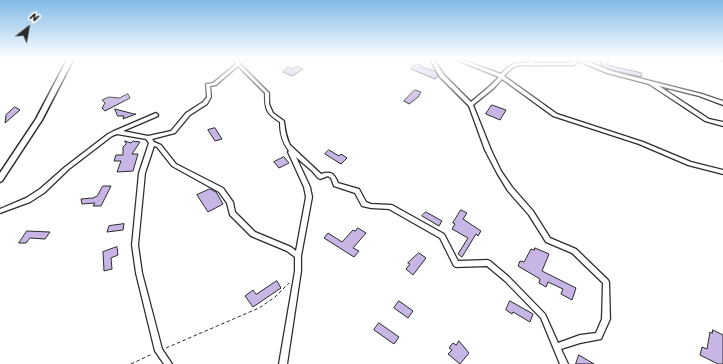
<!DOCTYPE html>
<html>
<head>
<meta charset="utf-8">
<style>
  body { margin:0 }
  #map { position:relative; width:723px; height:364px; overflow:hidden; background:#fff; font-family:Sriracha,sans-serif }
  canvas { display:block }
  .north { position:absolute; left:8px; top:8px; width:40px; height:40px; -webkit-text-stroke:3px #fff; paint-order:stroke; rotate:31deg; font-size:11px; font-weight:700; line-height:16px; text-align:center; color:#2b2b2b }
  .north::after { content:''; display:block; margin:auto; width:14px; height:18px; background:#2b2b2b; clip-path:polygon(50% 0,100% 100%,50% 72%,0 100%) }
</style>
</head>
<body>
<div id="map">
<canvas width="723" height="364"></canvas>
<div class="north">N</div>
</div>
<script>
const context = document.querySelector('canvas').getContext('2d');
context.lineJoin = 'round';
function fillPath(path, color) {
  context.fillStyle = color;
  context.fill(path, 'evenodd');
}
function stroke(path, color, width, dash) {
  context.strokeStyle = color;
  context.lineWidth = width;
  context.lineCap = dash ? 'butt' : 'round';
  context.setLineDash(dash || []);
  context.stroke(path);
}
const building = new Path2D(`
  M591,58H611L607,65L642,73L641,77L611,70L600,65L601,62L591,59Z
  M417,64L422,66L421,67L435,71L438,76L435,79L411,69Z
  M296,66L303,69L292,76L283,72L288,67L292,69Z
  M415,90L421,92L418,97L409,104L404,101Z
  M128,94L130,98L105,111L102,108L105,103L102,100L109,97L119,98Z
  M492,105L506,110L500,120L486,114Z
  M15,107L20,110L5,123L6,115Z
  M115,109L134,114H136L123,119L124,116H118Z
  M215,128L222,139L215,141L208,130Z
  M125,141L131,143L133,141L140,142L132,154H138L133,171L117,172L121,161H114L116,155H123V147L126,144Z
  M329,150L339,156L341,154L347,158L341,164L325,154Z
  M284,157L289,163L279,168L274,162Z
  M103,186H111L101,206H93L95,203L82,204L81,199L93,198L97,196Z
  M210,189L216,192L223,204L208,212L197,195Z
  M461,210L467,213L463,219L481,231L478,236L476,234L462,257L458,254L468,238L452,229L455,224L453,223Z
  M426,212L442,221L439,226L422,216Z
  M124,224L123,230L107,232L109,226Z
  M358,228L366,233L353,248L359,251L354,257L324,238L328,233L342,242L353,230L355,231Z
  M27,231L50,232L45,239L30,238L26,243H19Z
  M117,247L118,255L111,258L112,269L104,271L103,252Z
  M535,248L549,254L542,271L576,288L572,300L561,294L563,289L548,282L546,287L539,283L540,279L518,266L520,261L524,262L531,249L534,250Z
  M419,253L426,258L413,275L406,269L410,264L408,263Z
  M277,281L281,288L253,307L245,296L253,290L256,294Z
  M399,301L413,311L408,318L394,308Z
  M510,301L533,314L530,322L513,312L512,314L506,310Z
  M379,323L399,337L394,344L374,330Z
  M713,330L723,335V364H718L700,355L702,347L707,349L710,332L712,333Z
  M459,341L469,353L460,364L448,354L452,350L449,348L453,343L456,345Z
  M579,355L594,364H576Z`);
fillPath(building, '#c7b5e5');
stroke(building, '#2b2b2b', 1);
const minor = new Path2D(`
  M233,58H237L239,61L243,58H247L246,59L240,64L269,93V104L273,113L284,121C285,130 286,137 290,145L321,174C331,171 334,173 338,183L359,189L366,202L371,204L392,205L444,234L458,261L488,260L490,261L509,277L545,314L558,343L580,335L596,333L602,319L603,283L572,253L546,242L529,215L508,191L497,173L485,150L469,106L440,77L429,58H433L444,75L471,102L490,86L499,77L454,59L453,58H457L501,74C512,62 514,63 530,63L524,59L523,58H527L535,63H572L576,58H580L611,71L702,94L723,101V105L699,96L659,86L709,119L723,122V126L705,121L649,84L607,73L578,61L574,65H538L536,66L534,65C517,65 516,63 504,76L557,114L643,142L691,162L723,170V174L688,165L639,144L553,116L502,79L494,88L473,105L491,150L501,171L512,187L533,211L550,238L576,249L608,280L609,282L610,319L601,339L580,343L561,349L568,364H560L541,318L505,281L487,266L456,267L454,266L440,238L389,209L371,208L362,206L355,193L334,186L331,178L328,176L320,179L318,178L312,171L296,157L310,187L312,197L301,256V271L287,364H279L295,271V257L287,251L251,236L230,215L227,203L219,192L172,166L157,147L154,146L145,173L138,245L142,273L162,349L172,364H164L155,351L136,273L132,245L139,173L149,143L146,139L117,134L112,136L69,169L44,193L30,202L0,213V209L26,198L40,189L65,167L108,134L114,131L156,113L158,115V116L123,131L148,136L171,131L186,113L203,102L207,97L206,84L213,83L236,64ZM238,66L265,93C265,110 266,113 280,122C280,133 282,142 289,151L288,152L304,187L306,197L296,251L291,247L255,232L235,212L233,202L223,188L176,164L161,145L154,142L152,139L175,133L190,115L207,104L211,97L210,86L216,85Z
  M716,58H723V60L717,59Z`);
const tertiary = new Path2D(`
  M68,58H74L42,120L2,181L0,182V173L36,119Z`);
stroke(minor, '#2b2b2b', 2.5);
stroke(tertiary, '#2b2b2b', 3);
stroke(new Path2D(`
  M166,348L259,308L275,297L289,283
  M131,364L152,354`), '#2b2b2b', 1, [3.5, 2.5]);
fillPath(minor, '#fff');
fillPath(tertiary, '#fff');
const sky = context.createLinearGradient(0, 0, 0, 108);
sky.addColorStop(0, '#80bae6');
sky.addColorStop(0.54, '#fff');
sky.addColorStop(1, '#ffffff00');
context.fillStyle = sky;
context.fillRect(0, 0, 723, 108);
</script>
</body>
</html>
